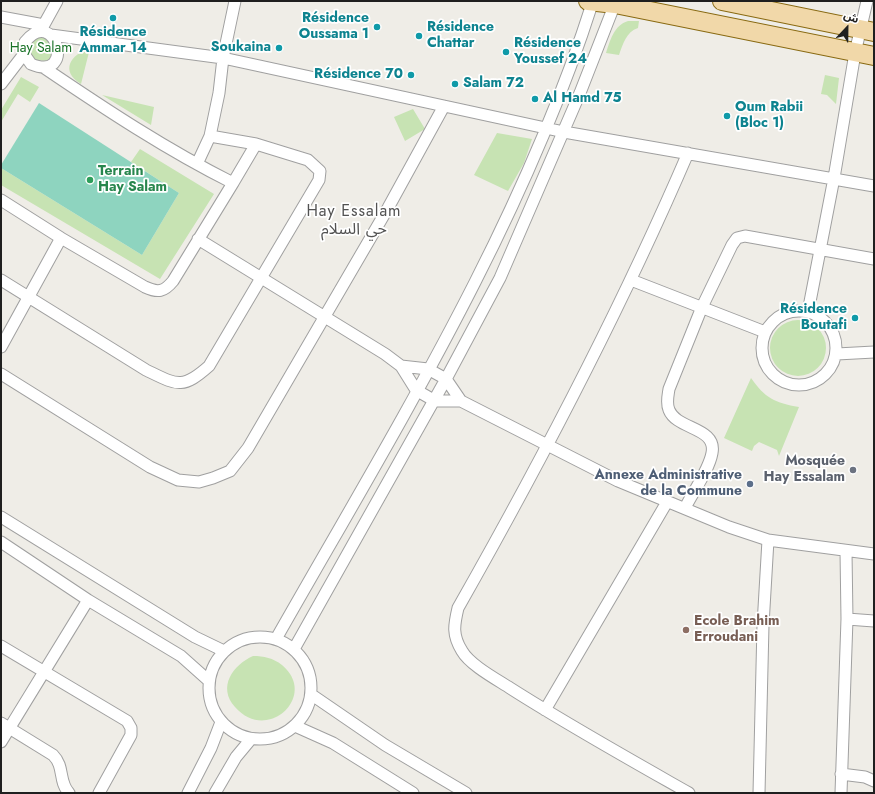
<!DOCTYPE html>
<html>
<head>
<meta charset="utf-8">
<style>
  body { margin:0 }
  #map { position:relative; width:875px; height:794px; overflow:hidden; background:#efede7; font-family:Jost,"Noto Sans Arabic",sans-serif }
  canvas { display:block }
  .frame { position:absolute; inset:0; border:2px solid #1f1f1f; pointer-events:none }
  .north { position:absolute; left:827px; top:8px; width:40px; height:40px; -webkit-text-stroke:3px #fff; paint-order:stroke; rotate:22deg; font-size:11px; font-weight:700; line-height:16px; text-align:center; color:#1f1f1f }
  .north::after { content:''; display:block; margin:auto; width:14px; height:18px; background:#1f1f1f; clip-path:polygon(50% 0,100% 100%,50% 72%,0 100%) }
</style>
</head>
<body>
<div id="map">
<canvas width="875" height="794"></canvas>
<div class="frame"></div>
<div class="north">ش</div>
</div>
<script>
const context = document.querySelector('canvas').getContext('2d');
context.lineJoin = 'round';
function fillPath(path, color) {
  context.fillStyle = color;
  context.fill(path, 'evenodd');
}
function stroke(path, color, width, dash) {
  context.strokeStyle = color;
  context.lineWidth = width;
  context.lineCap = dash ? 'butt' : 'round';
  context.setLineDash(dash || []);
  context.stroke(path);
}
function write(font, color, halo, rows, align = 'center') {
  context.font = font + ' Jost,"Noto Sans Arabic",sans-serif';
  context.lineWidth = 3.5;
  context.setLineDash([]);
  context.textBaseline = 'middle';
  context.strokeStyle = halo;
  context.fillStyle = color;
  for (const [text, x, y, turn = 0] of rows) {
    context.save();
    context.translate(x, y);
    context.rotate((+turn || 0) * Math.PI / 180);
    context.textAlign = isNaN(turn) ? turn : align;
    if (halo) context.strokeText(text, 0, 0);
    context.fillText(text, 0, 0);
    context.restore();
  }
}
fillPath(new Path2D(`
  M628,21H639L638,28C626,32 623,44 619,55L606,53C610,41 614,25 628,21Z
  M45,35L56,47L49,61L32,60L27,45L30,40Z
  M90,48L81,84C60,71 70,55 90,48Z
  M825,75L839,78L836,104L827,95L821,94Z
  M21,77L39,87L30,102L18,94L1,122V110Z
  M102,95L154,107L151,125Z
  M413,109L425,129L405,141L394,117Z
  M497,133L532,139L524,163L508,191L474,175Z
  M140,149L214,194L160,279L1,185V168L142,255L179,193L131,162Z
  M770 348a28 28 0 1 1 56 0a28 28 0 1 1-56 0Z
  M751,378C765,398 775,403 799,407L779,456L777,450L759,442L754,446L752,451L724,438Z
  M253,656C264,656 273,658 282,665C319,696 267,744 235,707C217,687 233,665 253,656Z`), '#c7e3b3');
fillPath(new Path2D(`
  M39,103L179,193L142,255L1,168V165Z`), '#8ed4bf');
const street = new Path2D(`
  M1,17L44,25
  M41,30L57,1
  M51,35L223,58L564,132L874,186
  M1,84L24,54L25,42C55,4 77,83 31,64L24,54
  M688,153C621,309 542,460 458,608C454,625 452,635 462,651C470,665 496,679 510,688C568,725 629,759 689,793
  M197,164L210,136L219,93L223,58L235,1
  M233,183L256,144
  M1,200L61,238L145,287C158,293 164,292 173,281L233,183C167,150 105,109 43,67
  M198,239L385,354L401,366L416,390L435,401H461L618,481L729,527L768,540L874,554
  M1,280L146,370C177,385 182,390 209,366L319,180L320,171L308,160L256,144L210,136
  M631,280L765,332
  M762 348a37 37 0 1 1 74 0a37 37 0 1 1-74 0Z
  M808,312L834,178L855,53L867,1
  M1,347L61,238
  M837,354L874,352
  M401,366L428,369L446,379L461,401
  M1,374L150,467L178,480L199,482L213,478L230,471L248,448L388,208L444,106
  M685,508C693,492 709,470 712,453C717,427 677,430 669,410C666,403 668,396 669,389L702,307L732,245L737,238L745,236L874,259
  M1,517L195,637L224,651
  M1,542L88,600L181,656L209,681
  M847,619L874,621
  M209 688a51 51 0 1 1 102 0a51 51 0 1 1-102 0Z
  M276,639C393,433 521,228 593,1
  M1,646L127,721L131,728V735L99,793
  M294,649L446,379L500,278L580,93L616,1
  M312,695L385,745L466,793
  M545,710L667,502
  M1,723L53,755C65,767 58,781 69,793
  M295,726L333,743L413,793
  M1,742L88,600
  M841,774L865,777L874,781
  M188,793L211,748L221,722
  M215,793L236,757L251,739
  M759,793L763,625L768,540
  M841,793L847,619L846,552`);
const primary = new Path2D(`
  M588,1L615,4L874,56
  M722,1L874,32`);
stroke(street, '#a0a0a0', 13);
stroke(primary, '#896a12', 20);
stroke(street, '#fff', 11);
stroke(primary, '#f1d8a9', 18);
for (const [x, y, r, color] of [
  [113,18,4,"#0f9aa8"],
  [377,27,4,"#0f9aa8"],
  [419,36,4,"#0f9aa8"],
  [279,48,4,"#0f9aa8"],
  [506,52,4,"#0f9aa8"],
  [411,75,4,"#0f9aa8"],
  [455,84,4,"#0f9aa8"],
  [535,99,4,"#0f9aa8"],
  [727,116,4,"#0f9aa8"],
  [90,180,4,"#2e9e5b"],
  [855,318,4,"#0f9aa8"],
  [853,470,4,"#6b7280"],
  [750,484,4,"#5c6f8a"],
  [686,630,4,"#8d6e63"]
]) {
  const dot = new Path2D();
  dot.arc(x, y, r, 0, 2 * Math.PI);
  context.fillStyle = color;
  context.fill(dot);
  stroke(dot, '#fff', 1.5);
}
write('bold 14px', '#0d838f', '#fff', [
  ["Résidence",369,19,"right"],
  ["Oussama 1",369,35,"right"],
  ["Résidence",427,28],
  ["Chattar",427,44],
  ["Résidence",113,33,"center"],
  ["Ammar 14",113,49,"center"],
  ["Résidence",514,44],
  ["Youssef 24",514,60],
  ["Soukaina",271,48,"right"],
  ["Résidence 70",403,75,"right"],
  ["Salam 72",463,84],
  ["Al Hamd 75",543,99],
  ["Oum Rabii",735,108],
  ["(Bloc 1)",735,124],
  ["Résidence",847,310,"right"],
  ["Boutafi",847,326,"right"]
], 'left');
write('14px', '#197227', '#fff', [
  ["Hay Salam",41,49]
]);
write('bold 14px', '#27864d', '#fff', [
  ["Terrain",98,172],
  ["Hay Salam",98,188]
], 'left');
write('bold 14px', '#5b616d', '#fff', [
  ["Mosquée",845,462],
  ["Hay Essalam",845,478]
], 'right');
write('bold 14px', '#4e5e75', '#fff', [
  ["Annexe Administrative",742,476],
  ["de la Commune",742,492]
], 'right');
write('bold 14px', '#785e54', '#fff', [
  ["Ecole Brahim",694,622],
  ["Erroudani",694,638]
], 'left');
context.letterSpacing = '1px';
write('16px', '#525252', '#fff', [
  ["Hay Essalam",354,212],
  ["حي السلام",354,230]
]);
context.letterSpacing = '0px';
</script>
</body>
</html>
